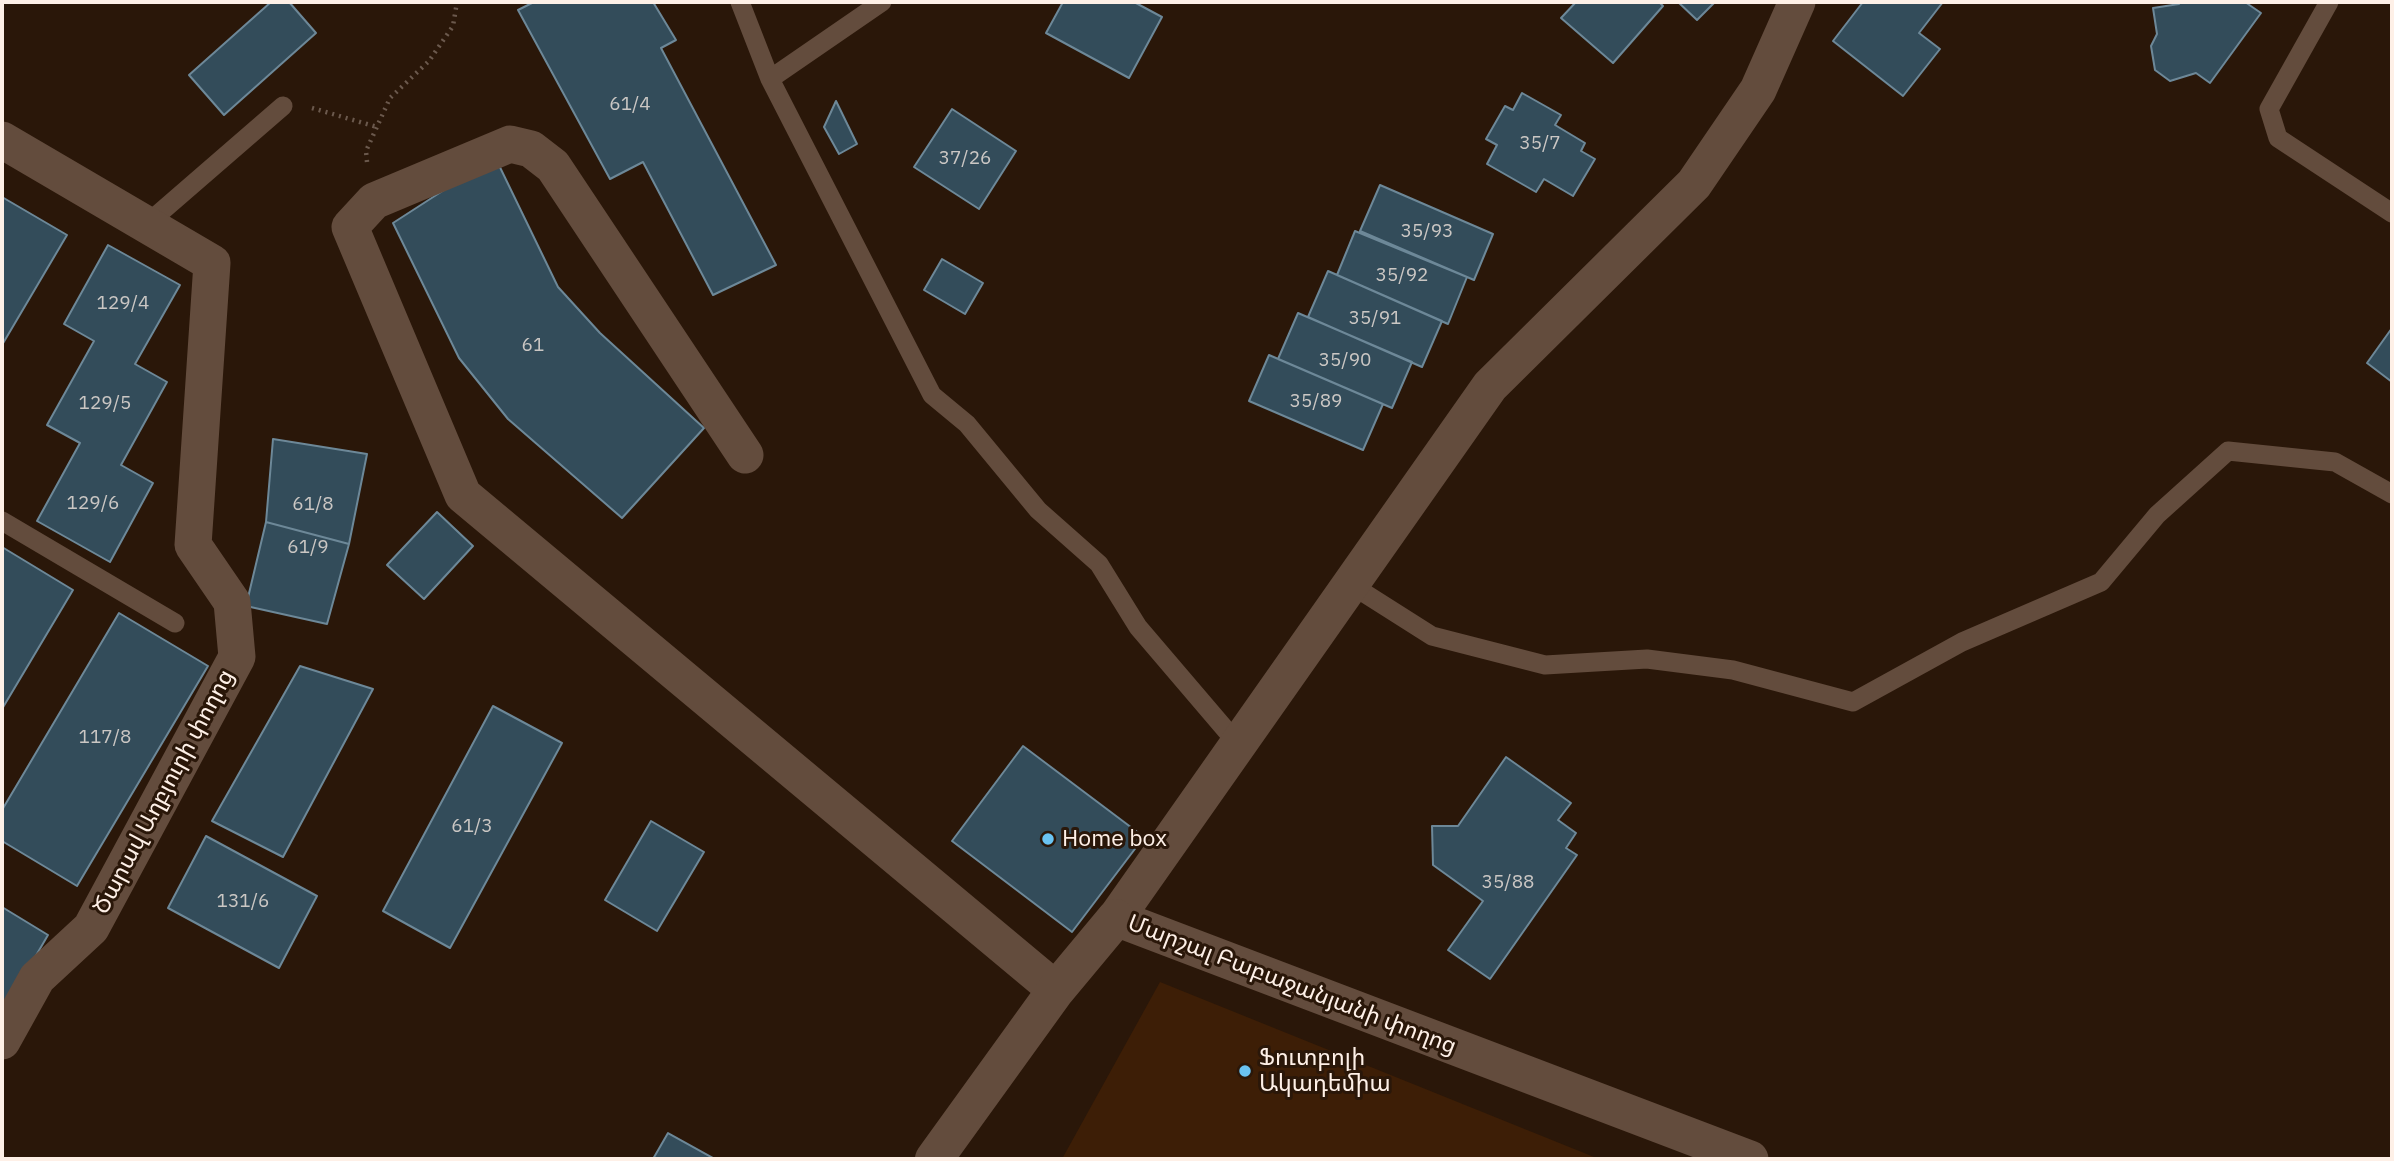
<!DOCTYPE html>
<html>
<head>
<meta charset="utf-8">
<style>
  body { margin:0 }
  #map { position:relative; width:2394px; height:1161px; overflow:hidden; background:#2a1709; font-family:"IBM Plex Sans",sans-serif }
  canvas { display:block }
  .frame { position:absolute; inset:0; border:4px solid #fef0e7; pointer-events:none }
</style>
</head>
<body>
<div id="map">
<canvas width="2394" height="1161"></canvas>
<div class="frame"></div>
</div>
<script>
const context = document.querySelector('canvas').getContext('2d');
context.lineJoin = 'round';
function fillPath(path, color) {
  context.fillStyle = color;
  context.fill(path, 'evenodd');
}
function stroke(path, color, width, dash) {
  context.strokeStyle = color;
  context.lineWidth = width;
  context.lineCap = dash ? 'butt' : 'round';
  context.setLineDash(dash || []);
  context.stroke(path);
}
function write(font, color, halo, rows, align = 'center') {
  context.font = font + ' "IBM Plex Sans","Noto Sans Armenian",sans-serif';
  context.lineWidth = 6;
  context.setLineDash([]);
  context.textBaseline = 'middle';
  context.strokeStyle = halo;
  context.fillStyle = color;
  for (const [text, x, y, turn = 0] of rows) {
    context.save();
    context.translate(x, y);
    context.rotate((+turn || 0) * Math.PI / 180);
    context.textAlign = isNaN(turn) ? turn : align;
    if (halo) context.strokeText(text, 0, 0);
    context.fillText(text, 0, 0);
    context.restore();
  }
}
fillPath(new Path2D(`
  M1160,982L1599,1159H1062Z`), '#3d1e06');
const building = new Path2D(`
  M271,2H289L316,33L224,115L189,75Z
  M534,2H653L676,40L661,48L776,265L713,295L643,162L610,179L518,10Z
  M1063,2H1134L1162,17L1129,78L1046,33Z
  M1576,2H1659L1663,6L1613,63L1561,18Z
  M1678,2H1715L1697,20Z
  M1863,2H1943L1919,33L1940,49L1903,96L1833,41Z
  M2179,2H2245L2261,13L2210,83L2196,73L2170,81L2155,70L2151,46L2157,34L2153,8L2179,4Z
  M1522,93L1561,115L1555,125L1585,143L1581,151L1595,159L1573,196L1544,179L1536,192L1487,164L1497,145L1486,139L1505,106L1513,110Z
  M836,101L857,144L839,154L824,127Z
  M952,109L1016,151L979,209L914,167Z
  M495,157L558,287L600,333L704,428L622,518L508,419L459,358L393,223Z
  M1380,185L1493,234L1474,280L1360,231Z
  M2,197L67,235L2,345Z
  M1355,231L1467,277L1448,324L1337,275Z
  M108,245L180,285L135,364L167,382L121,465L153,483L110,562L37,521L80,443L47,425L94,341L64,324Z
  M942,259L983,283L965,314L924,290Z
  M1328,271L1442,321L1422,367L1308,317Z
  M1298,313L1412,362L1392,408L1278,359Z
  M2392,328V382L2367,363Z
  M1269,355L1383,404L1363,450L1249,401Z
  M273,439L367,454L349,544L266,522Z
  M437,512L473,546L424,599L387,565Z
  M266,522L349,544L327,624L246,606Z
  M2,547L73,590L2,709Z
  M119,613L208,666L77,886L2,841V810Z
  M300,666L373,689L283,857L212,821Z
  M493,706L562,743L450,948L383,911Z
  M1023,746L1144,837L1072,932L952,841Z
  M1506,757L1571,803L1558,820L1576,833L1566,848L1577,855L1490,979L1448,950L1483,901L1433,865L1432,826H1458Z
  M651,821L704,852L657,931L605,900Z
  M206,836L317,896L279,968L168,908Z
  M2,907L48,935L2,1014Z
  M668,1133L715,1159H653Z`);
fillPath(building, '#334c5a');
stroke(building, '#6d8898', 2);
stroke(new Path2D(`
  M312,108L377,127
  M367,162L366,151L390,98L429,61L453,26L457,2`), '#6b594d', 4.5, [2, 5]);
stroke(new Path2D(`
  M740,2L770,79L932,395L967,424L1038,510L1099,564L1138,627L1237,743
  M2329,2L2269,109L2278,138L2392,213
  M770,79L882,2
  M148,223L283,106
  M2,521L175,623
  M1350,584L1432,636L1545,665L1647,659L1733,670L1853,702L1962,642L2101,582L2157,515L2228,451L2335,462L2392,494`), '#634c3d', 19);
stroke(new Path2D(`
  M2,140L212,263L193,545L232,602L237,657L91,928L37,978L2,1041
  M745,455L553,166L531,149L510,144L374,201L350,227L463,495L1056,990
  M1750,1159L1116,918L1490,386L1694,184L1758,90L1797,2`), '#634c3d', 37);
stroke(new Path2D(`
  M934,1159L1056,990L1116,918`), '#634c3d', 38);
for (const [x, y, r, color] of [
  [1048,839,7,"#6ac3f1"],
  [1245,1071,7,"#6ac3f1"]
]) {
  const dot = new Path2D();
  dot.arc(x, y, r, 0, 2 * Math.PI);
  context.fillStyle = color;
  context.fill(dot);
  stroke(dot, '#2a1709', 2.5);
}
write('19px', '#cbc7c4', null, [
  ["61/4",630,105],
  ["35/7",1540,144],
  ["37/26",965,159],
  ["35/93",1427,232],
  ["35/92",1402,276],
  ["129/4",123,304],
  ["35/91",1375,319],
  ["61",533,346],
  ["35/90",1345,361],
  ["35/89",1316,402],
  ["129/5",105,404],
  ["129/6",93,504],
  ["61/8",313,505],
  ["61/9",308,548],
  ["117/8",105,738],
  ["61/3",472,827],
  ["35/88",1508,883],
  ["131/6",243,902]
]);
write('23px', '#fef0e7', '#2a1709', [
  ["Ծարավ Աղբյուրի փողոց",164,792,-62],
  ["Մարշալ Բաբաջանյանի փողոց",1292,985,21]
]);
write('23px', '#fef0e7', '#2a1709', [
  ["Home box",1062,839],
  ["Ֆուտբոլի",1259,1058],
  ["Ակադեմիա",1259,1084]
], 'left');
</script>
</body>
</html>
